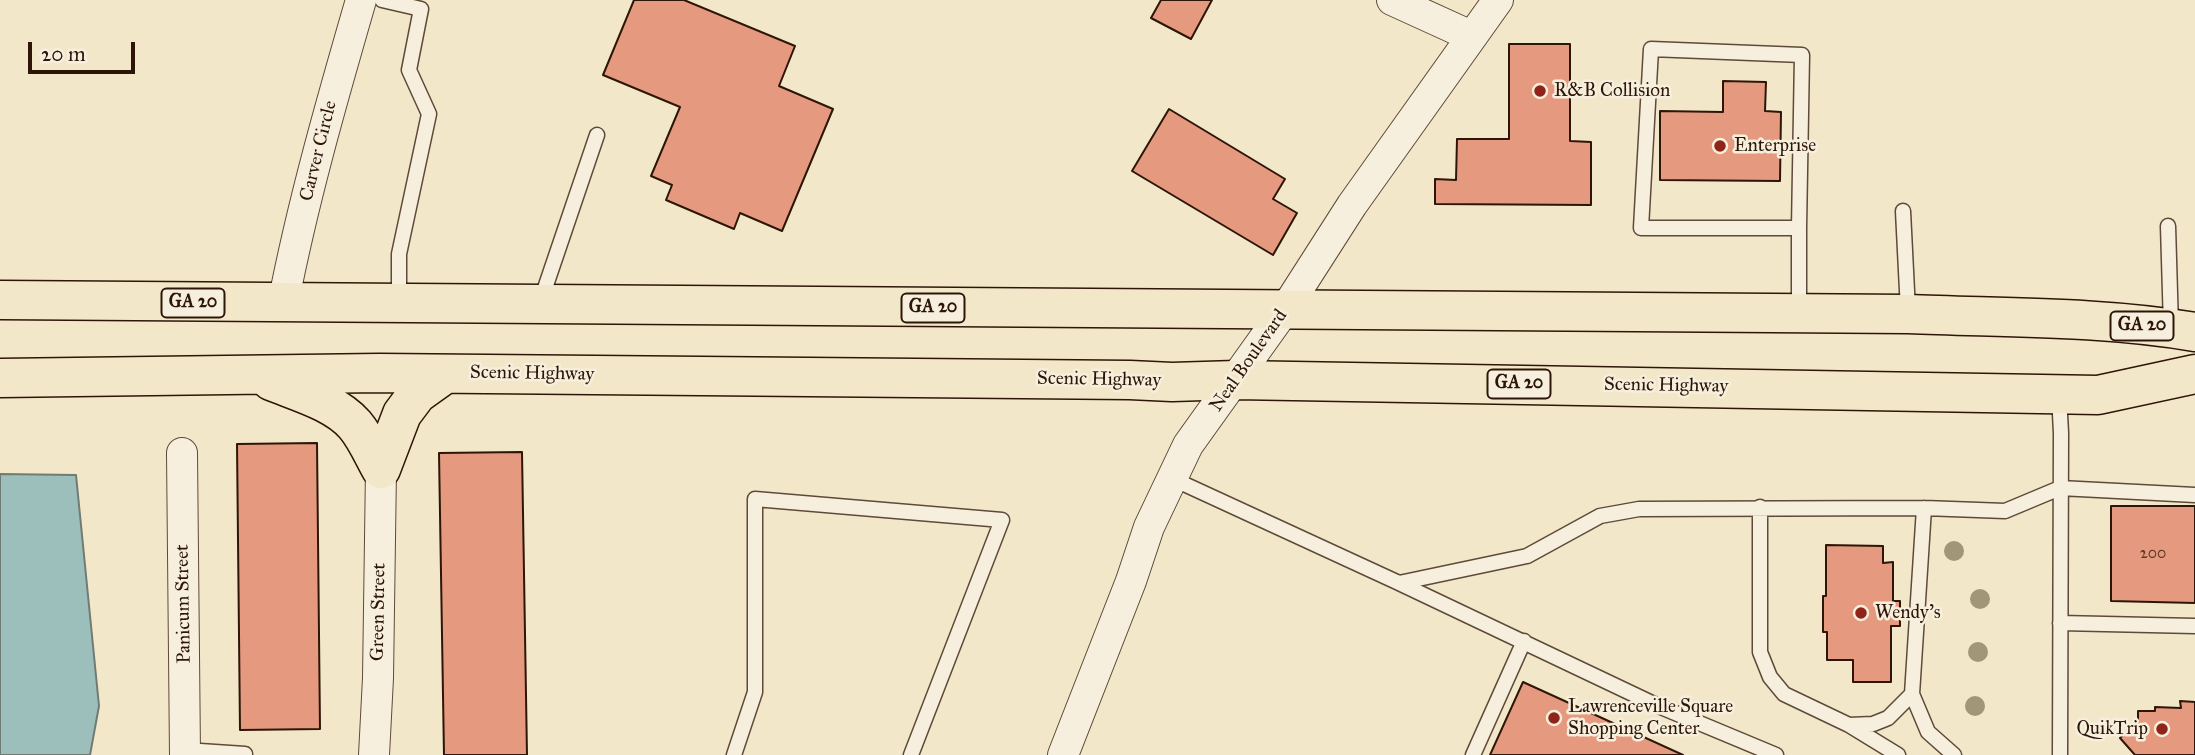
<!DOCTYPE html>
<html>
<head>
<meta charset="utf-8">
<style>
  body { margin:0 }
  #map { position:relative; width:2195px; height:755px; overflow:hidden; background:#f3e7ca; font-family:"IM FELL Great Primer",serif }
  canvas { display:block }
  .scale { position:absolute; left:28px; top:42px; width:107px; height:32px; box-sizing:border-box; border:4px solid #2d1607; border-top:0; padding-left:9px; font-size:21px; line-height:24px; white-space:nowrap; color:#2d1607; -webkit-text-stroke:5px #f7efdd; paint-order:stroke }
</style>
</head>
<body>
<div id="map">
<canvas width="2195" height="755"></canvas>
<div class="scale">20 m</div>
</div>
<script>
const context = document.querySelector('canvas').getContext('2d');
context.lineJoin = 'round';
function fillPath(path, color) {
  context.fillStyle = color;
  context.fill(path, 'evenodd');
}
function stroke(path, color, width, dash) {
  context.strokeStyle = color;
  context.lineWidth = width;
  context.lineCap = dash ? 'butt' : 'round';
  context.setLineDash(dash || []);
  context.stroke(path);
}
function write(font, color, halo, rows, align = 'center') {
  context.font = font + ' "IM FELL Great Primer",serif';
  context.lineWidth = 5;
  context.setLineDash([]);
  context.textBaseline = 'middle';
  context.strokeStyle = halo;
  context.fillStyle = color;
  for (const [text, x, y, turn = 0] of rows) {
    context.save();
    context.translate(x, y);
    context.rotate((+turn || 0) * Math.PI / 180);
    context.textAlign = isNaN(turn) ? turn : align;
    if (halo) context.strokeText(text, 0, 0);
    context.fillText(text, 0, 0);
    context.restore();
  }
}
const water = new Path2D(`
  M0,474L76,475L99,706L90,755H0Z`);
fillPath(water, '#9cbfbb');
stroke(water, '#707b73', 2);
const building = new Path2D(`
  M634,0H684L795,46L779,86L833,109L782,231L740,213L734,229L666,200L672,185L651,176L680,107L603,75Z
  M1161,0H1212L1191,39L1151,18Z
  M1509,44H1570V141L1591,142V205L1435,204V179L1456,180L1457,139H1509Z
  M1723,81L1766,82L1765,111L1781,112L1780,181L1660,180V111L1723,112Z
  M1169,109L1285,179L1273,199L1297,213L1273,255L1132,171Z
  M317,443L320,729L240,730L237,444Z
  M522,452L527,755H444L439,453Z
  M2111,506H2195V603L2111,601Z
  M1826,545L1883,546V563L1893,562V601H1900V626H1891V682H1853V660H1827V632H1823V596H1826Z
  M1523,682L1683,755H1490Z
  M2180,701L2195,702V755H2135L2120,738L2138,721V711H2155V707L2181,708Z`);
fillPath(building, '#e5997f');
stroke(building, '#2d1607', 2);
const lane = new Path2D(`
  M382,0L421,9L409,70L429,114L399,254V302
  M1903,211L1908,311
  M2168,226L2171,327
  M541,300L597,135
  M1799,313V228H1641L1651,49L1802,55L1799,228
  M2059,395L2061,433L2060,755
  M1171,478L1399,583L1527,556L1600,516L1639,509L1924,508L2005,511L2060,488L2195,495
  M1760,507V652L1770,677L1784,694L1849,725L1873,724L1888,718L1912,694L1924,508
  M1399,583L1656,705L1776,755
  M2060,623L2195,626
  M1912,694L1928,732L1954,755
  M1849,725L1898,755
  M185,750L245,754
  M734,755L755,692V499L1002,520L911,755
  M1473,755L1524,641`);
const street = new Path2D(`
  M1392,0L1471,36
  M283,304C303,201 332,100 361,0
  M182,453L185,755
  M374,755L378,678L381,469
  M1063,755L1131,581L1149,527L1188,445L1286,308L1352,205L1498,0`);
const highway = new Path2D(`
  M0,300L1908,314C2003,318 2101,316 2195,332
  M0,378L379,373L1130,380L1172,382L1236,380L2098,395L2195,374
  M271,381C298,392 335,402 355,425C366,438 373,455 381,469
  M381,469L402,414L417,394L445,374`);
stroke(lane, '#5e4a38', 17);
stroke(street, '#5e4a38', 32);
stroke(highway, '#2d1607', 41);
stroke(lane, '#f7efdd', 14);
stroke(street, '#f7efdd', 30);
stroke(highway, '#f3e7ca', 38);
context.fillStyle = '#a2967a';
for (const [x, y] of [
  [1954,551],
  [1980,599],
  [1978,652],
  [1975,706]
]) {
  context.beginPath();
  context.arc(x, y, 10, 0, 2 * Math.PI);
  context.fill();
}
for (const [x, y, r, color] of [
  [1540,91,7,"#8f2418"],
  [1720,146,7,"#8f2418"],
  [1861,613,7,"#8f2418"],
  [1554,718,7,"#8f2418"],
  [2162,729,7,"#8f2418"]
]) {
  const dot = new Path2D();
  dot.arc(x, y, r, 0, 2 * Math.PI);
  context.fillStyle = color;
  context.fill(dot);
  stroke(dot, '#f7efdd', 2.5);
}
write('16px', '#5b3725', null, [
  ["200",2153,554]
]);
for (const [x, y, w] of [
  [193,303,63],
  [933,308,63],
  [2142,326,63],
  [1519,384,63]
]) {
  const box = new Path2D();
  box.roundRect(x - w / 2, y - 14.5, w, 29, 5);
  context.fillStyle = '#f7efdd';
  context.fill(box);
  stroke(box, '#2d1607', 2);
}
write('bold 18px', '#2d1607', null, [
  ["GA 20",193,303],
  ["GA 20",933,308],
  ["GA 20",2142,326],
  ["GA 20",1519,384]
]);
write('19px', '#2d1607', '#f7efdd', [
  ["R&B Collision",1554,91],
  ["Enterprise",1734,146],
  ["Wendy's",1875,613],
  ["Lawrenceville Square",1568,707],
  ["Shopping Center",1568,729],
  ["QuikTrip",2148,729,"right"]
], 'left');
write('19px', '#2d1607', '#f7efdd', [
  ["Carver Circle",319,151,-76],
  ["Neal Boulevard",1249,361,-55],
  ["Scenic Highway",532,374,1],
  ["Scenic Highway",1099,380,1],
  ["Scenic Highway",1666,386,1],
  ["Panicum Street",184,604,-91],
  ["Green Street",379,612,-89]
]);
</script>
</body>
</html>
